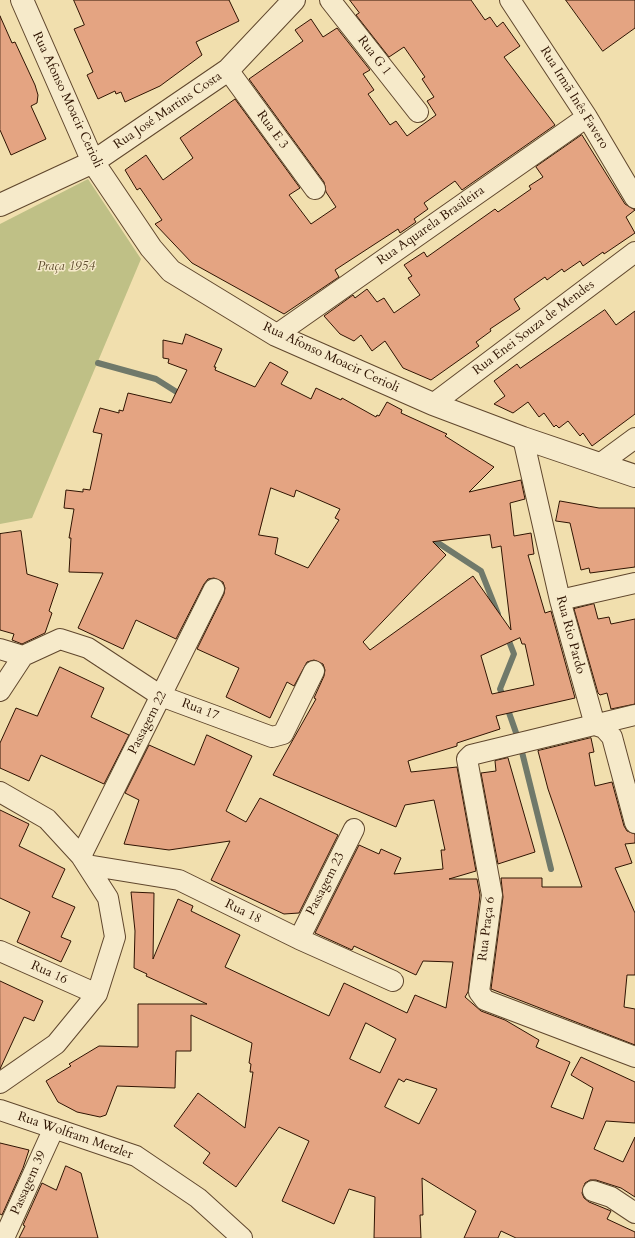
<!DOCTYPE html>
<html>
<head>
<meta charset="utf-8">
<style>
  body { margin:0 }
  canvas { display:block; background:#f1dfae }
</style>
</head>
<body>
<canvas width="635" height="1238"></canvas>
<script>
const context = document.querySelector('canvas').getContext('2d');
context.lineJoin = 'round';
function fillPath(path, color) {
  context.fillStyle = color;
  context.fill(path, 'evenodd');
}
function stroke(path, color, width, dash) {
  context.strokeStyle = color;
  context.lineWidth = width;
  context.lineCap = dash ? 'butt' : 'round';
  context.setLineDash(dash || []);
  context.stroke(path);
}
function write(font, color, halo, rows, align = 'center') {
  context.font = font + ' Cardo,serif';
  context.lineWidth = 3;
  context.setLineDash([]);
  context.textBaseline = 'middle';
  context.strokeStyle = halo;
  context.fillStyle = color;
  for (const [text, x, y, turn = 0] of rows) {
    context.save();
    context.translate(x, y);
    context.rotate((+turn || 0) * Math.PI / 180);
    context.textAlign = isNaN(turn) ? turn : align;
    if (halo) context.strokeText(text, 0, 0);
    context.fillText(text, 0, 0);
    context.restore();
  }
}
fillPath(new Path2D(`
  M88,179L141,259L32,518L0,524V224Z`), '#bfc086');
stroke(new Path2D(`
  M98,363L156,379L183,396
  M429,537L481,571L498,614
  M504,698L500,689L514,654L507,636
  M507,707L520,744L551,869`), '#70796a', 6);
const building = new Path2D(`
  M74,0H229L239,21L196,42L202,55L160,86L125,102L121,92L116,94L115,91L98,99L87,75L93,72L74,29L84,25Z
  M350,0H471L485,20L490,17L497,27L503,22L520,46L504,57L555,125L462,190L455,181L424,203L428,209L414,219L416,222L400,233L398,229L335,270L339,277L284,314L192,263L155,224L162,220L140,188L137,190L125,170L146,155L163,180L193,158L180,138L235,99L300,188L289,195L311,224L336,207L326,192L324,182L249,79L303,41L295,30L311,19L323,37L337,28L370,70L363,74L374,90L368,94L390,125L396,121L407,136L436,115L427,101L434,97L422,79L425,77L404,47L389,57L356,15L359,13Z
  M566,0H635V28L603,51Z
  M0,16L12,43L15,42L35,85L38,95L37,103L31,106L46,139L11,155L0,130Z
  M582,135L625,204L635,210L626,217L635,233L604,254L603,252L583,266L580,261L564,272L562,269L547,280L545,277L514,299L520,309L490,329L491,331L476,342L479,346L431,380L403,368L385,341L372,351L361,335L354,341L340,334L324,316L353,295L355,298L367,289L377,302L384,298L394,313L420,295L408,278L412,276L404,265L424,252L427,257L495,209L498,212L531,189L529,186L543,177L536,167Z
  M605,310L616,325L635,311V414L592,446L583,433L580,436L568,421L559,428L556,425L554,427L544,413L539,417L528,402L513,413L494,404L505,396L494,381L517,364L520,368Z
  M186,334L222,349L214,367H216L215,370L255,387L270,362L288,372L281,384L311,399L316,388L341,400L342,398L376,417L377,415L379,416L387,402L402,410L401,413L447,434L445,436L494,467L469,492L521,480L525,499L510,503L514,536L531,533L534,554L528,555L545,613L551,611L575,698L496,716L500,729L457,743V746L408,761L411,772L457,767L476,871L449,879H477L480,895L468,992L465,997L481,1011L505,1020L539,1040L536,1047L570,1062L551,1107L583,1119L593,1088L571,1075L581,1057L635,1082V1123L606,1121L594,1149L623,1162L635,1137V1197L621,1188L596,1180H590L585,1183L582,1193L584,1198L589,1202L611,1211L607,1219L635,1232V1238H516L501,1231L498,1238H464L476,1211L422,1178L423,1215H420L421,1238H374L375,1197L349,1189L334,1224L282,1201L309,1141L279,1127L236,1187L203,1163L210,1153L174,1126L198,1093L245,1128L253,1072H250L251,1064L249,1063L252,1043L191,1015V1051H176L175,1088L117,1086L106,1115L100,1117L77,1112L58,1102L46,1081L71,1066L69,1064L99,1046L138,1047V1004H207L146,976L147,974L134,968L135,931L131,892L154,893L153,959L178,899L193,906L191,911L240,935L225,967L329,1016L344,983L407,1013L415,995L446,1008L453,962L423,961L416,975L354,946L352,950L315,933L359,845L379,854L381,849L401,858L394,874L443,869L441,850H445L434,800L405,805L396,827L273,775L316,699L314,698L324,676L325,670L323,664L314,660L307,662L294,686L287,682L270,718L226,697L239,668L197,649L224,594L225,588L223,582L214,578L208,579L204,584L176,639L136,620L123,649L78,628L103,573L69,572L71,538H69L74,509L64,508L66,490L83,492V489L90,490L102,434L93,432L100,408L119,413V410L123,411L128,393L171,403L187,370L168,363L169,359L163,358V340L182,344ZM271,488L294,497L296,490L340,509L335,518L339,520L308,568L275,554L278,538L259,535ZM490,535L492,548L501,546L511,630L473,576L370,650L363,642L446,555L433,542ZM520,638L522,644H525L534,685L492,694L481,656ZM366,1023L396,1039L380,1073L350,1059ZM399,1079L404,1082L406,1079L437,1089L419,1124L385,1107Z
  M560,501L599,508H635V567L590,573L589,568L581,570L570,523L556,521Z
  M21,531L27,574L58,584L49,611L52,613L45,633L22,644L12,640L14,634L0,630V534Z
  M594,604L598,619L609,617L611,624L635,619V704L611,709L607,693L600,695L598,693L574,609Z
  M60,667L104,688L91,717L129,735L104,784L41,755L29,781L0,768V743L16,708L37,716Z
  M207,735L252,756L226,811L246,822L260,798L338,835L299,913L284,914L211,880L230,841L169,850L124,844L139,800L125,793L149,745L194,765Z
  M591,738L594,752L589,753L595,786L612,782L624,826L627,831L635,834V843L625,844L632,863L615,868L635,913V975H627L624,1007L635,1009V1045L491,989L503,897L501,878H542V887H582L548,789L538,751Z
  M508,758L535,852L498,864L481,773L496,771L495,761Z
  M0,810L29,824L19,846L65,869L52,897L75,907L61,937L71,941L61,962L17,942L30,912L0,898Z
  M0,981L43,1001L34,1021L24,1017L0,1069Z
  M0,1143L29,1150L23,1168L2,1215L0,1214Z
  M66,1166L81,1173L98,1238H19L25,1226L23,1225L42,1183L56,1190Z`);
fillPath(building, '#e4a482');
stroke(building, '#2f1402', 1);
const minor = new Path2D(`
  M330,0L418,112
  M510,0L587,117L635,198
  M228,70L315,189
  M276,335L587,117
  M433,404L635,252
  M523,438L560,600L595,725
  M601,463L635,438
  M560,600L635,583
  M0,649L23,656
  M0,691L23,656L60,639L88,648L161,696L272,737L283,734L314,671
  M635,715L471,755L467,759L492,895L479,992L485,1000L635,1057
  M595,725L604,728L612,737L635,823
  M0,792L47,819L81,856L108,898L115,937L97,994L56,1044L0,1083
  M81,856L214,589
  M87,865L179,880L299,939L393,981
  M299,939L354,829
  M0,951L97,994
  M0,1110L136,1156L198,1198L242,1238
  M593,1191L611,1197L635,1213
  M4,1238L54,1128`);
const tertiary = new Path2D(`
  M22,0L93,162L151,248L171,271L276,335L433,404L523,438L635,476
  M0,205L93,162L228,70L294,0`);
stroke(minor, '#60472d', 22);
stroke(tertiary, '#60472d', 24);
stroke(minor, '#f6eaca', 20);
stroke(tertiary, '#f6eaca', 22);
write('13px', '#2f1402', '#f6eaca', [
  ["Rua G 1",374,56,52],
  ["Rua Irmã Inês Favero",574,98,58],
  ["Rua Afonso Moacir Cerioli",67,100,65],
  ["Rua José Martins Costa",168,111,-34],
  ["Rua E 3",272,130,54],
  ["Rua Aquarela Brasileira",431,226,-35],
  ["Rua Enei Souza de Mendes",534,328,-37],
  ["Rua Afonso Moacir Cerioli",331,358,25],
  ["Rua Rio Pardo",570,635,75],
  ["Rua 17",200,710,21],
  ["Passagem 22",148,723,-63],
  ["Passagem 23",326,884,-63],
  ["Rua 18",243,912,26],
  ["Rua Praça 6",487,929,-83],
  ["Rua 16",49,973,24],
  ["Rua Wolfram Metzler",75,1136,19],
  ["Passagem 39",29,1183,-66]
]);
write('italic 13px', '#615030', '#f6eaca', [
  ["Praça 1954",66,267]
]);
</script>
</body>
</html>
